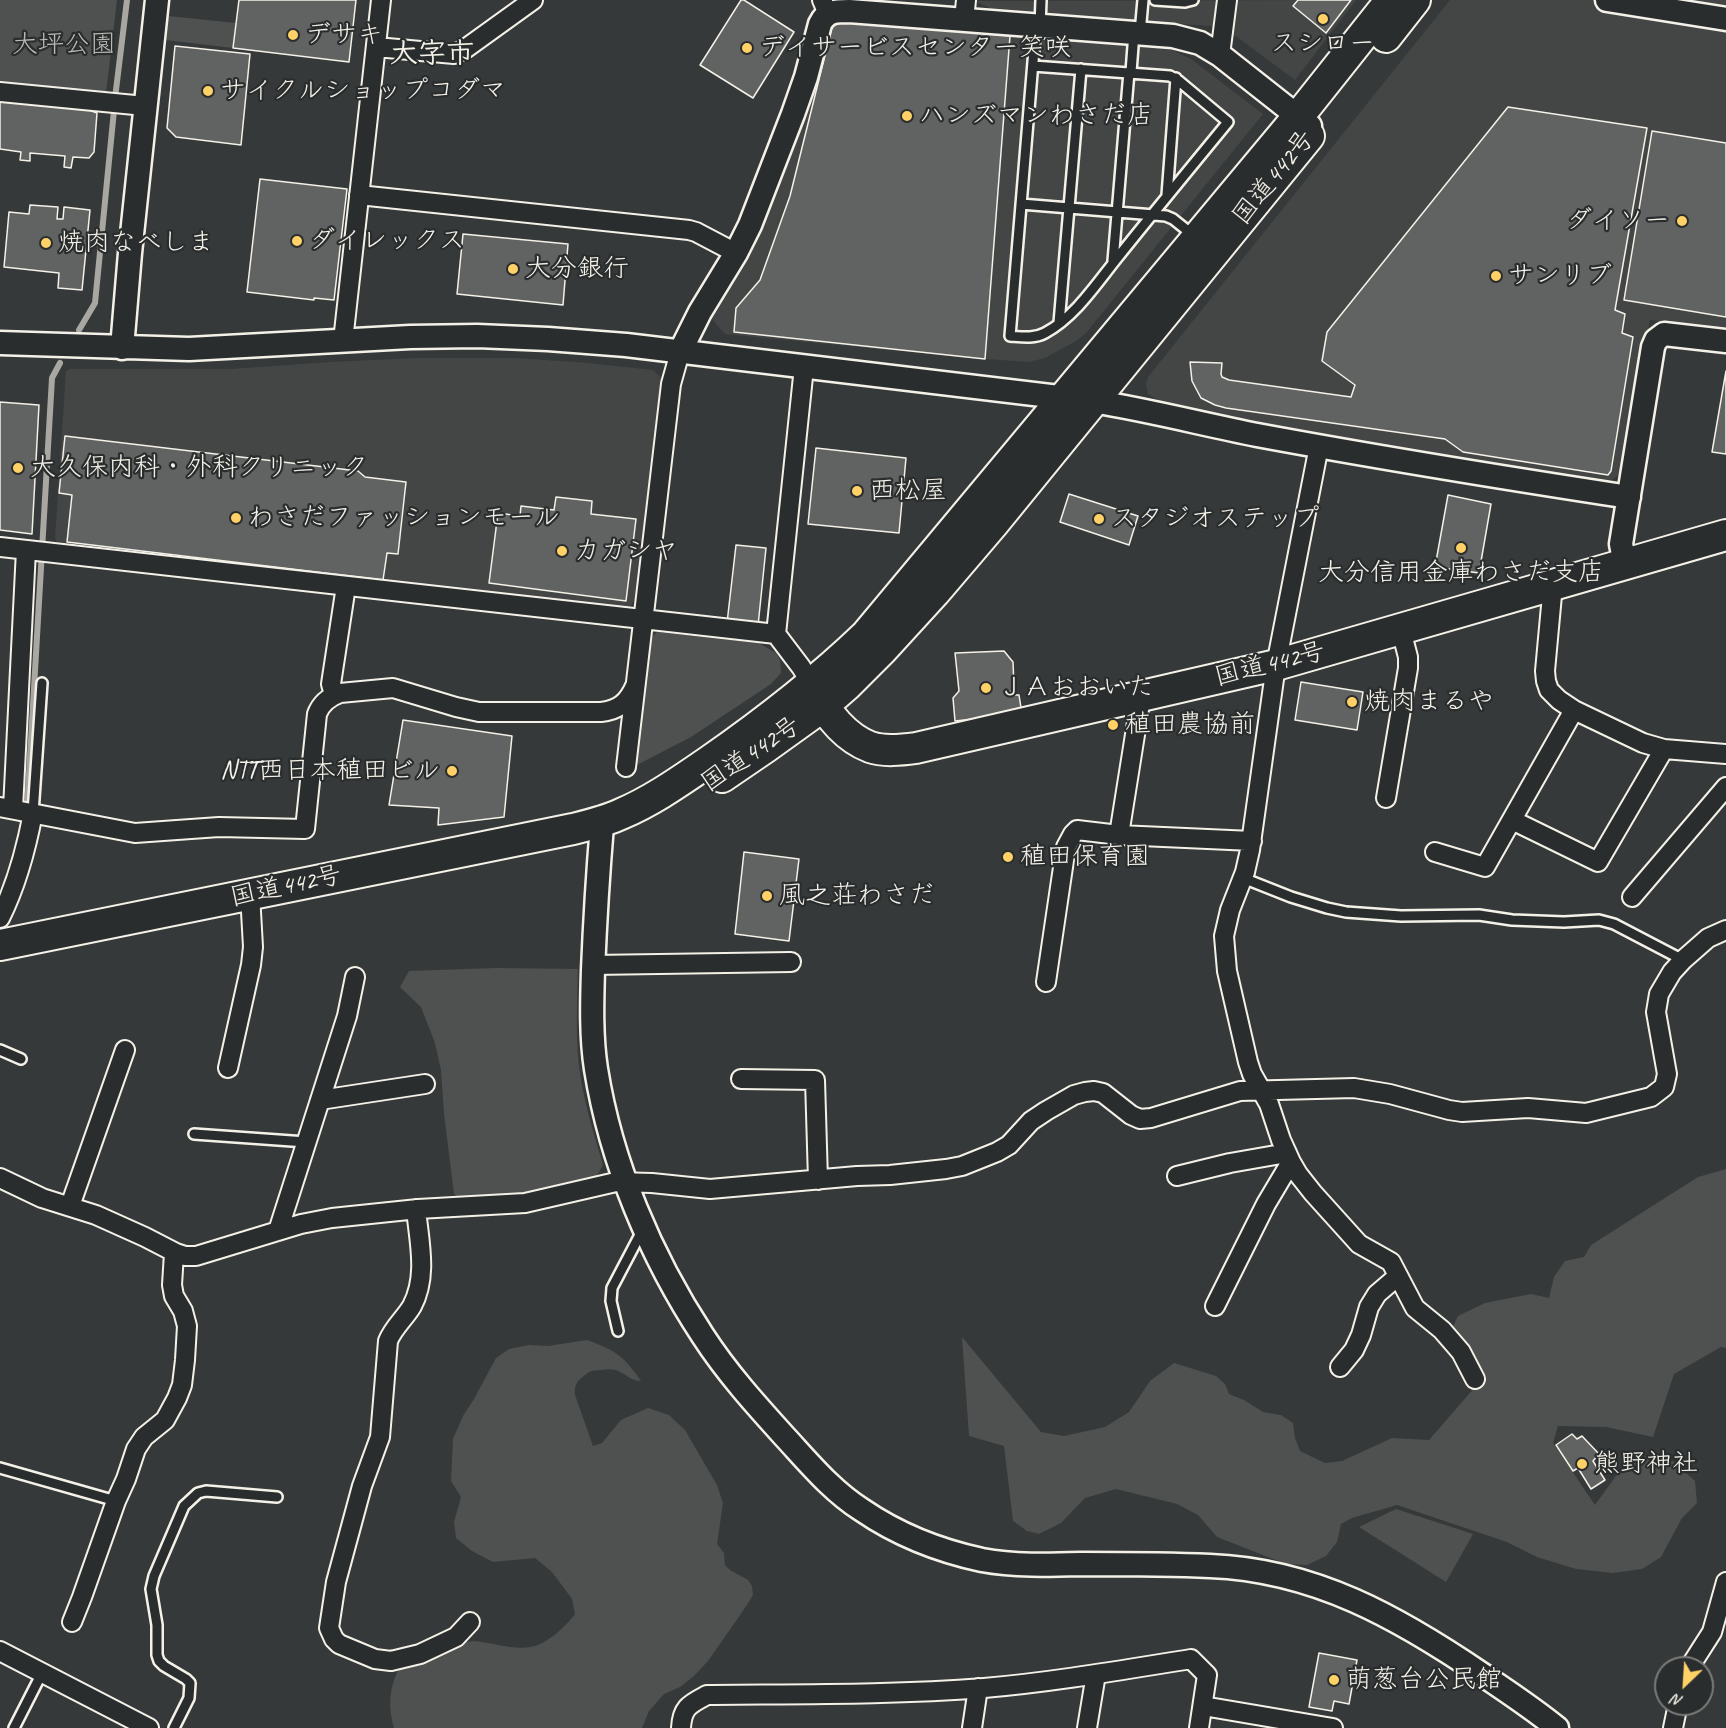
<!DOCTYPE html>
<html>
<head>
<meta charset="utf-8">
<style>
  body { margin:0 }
  #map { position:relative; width:1726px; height:1728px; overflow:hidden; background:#363939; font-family:Caveat,sans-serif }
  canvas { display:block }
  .north { position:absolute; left:1654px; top:1656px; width:60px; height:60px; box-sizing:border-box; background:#2a2d2e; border:2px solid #7b7b78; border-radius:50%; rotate:205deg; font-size:16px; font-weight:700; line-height:24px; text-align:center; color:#f4f1e8 }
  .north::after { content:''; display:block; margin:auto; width:21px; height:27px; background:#ffd166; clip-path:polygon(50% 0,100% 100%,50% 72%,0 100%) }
</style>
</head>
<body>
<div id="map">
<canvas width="1726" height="1728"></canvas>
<div class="north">N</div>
</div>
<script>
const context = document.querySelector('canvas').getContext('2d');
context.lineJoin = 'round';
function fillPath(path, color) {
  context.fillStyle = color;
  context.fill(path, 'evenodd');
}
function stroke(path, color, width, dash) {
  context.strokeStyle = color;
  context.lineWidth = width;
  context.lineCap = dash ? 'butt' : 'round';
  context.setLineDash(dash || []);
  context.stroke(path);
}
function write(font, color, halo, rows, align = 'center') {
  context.font = font + ' Caveat,"Klee One",sans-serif';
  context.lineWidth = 4.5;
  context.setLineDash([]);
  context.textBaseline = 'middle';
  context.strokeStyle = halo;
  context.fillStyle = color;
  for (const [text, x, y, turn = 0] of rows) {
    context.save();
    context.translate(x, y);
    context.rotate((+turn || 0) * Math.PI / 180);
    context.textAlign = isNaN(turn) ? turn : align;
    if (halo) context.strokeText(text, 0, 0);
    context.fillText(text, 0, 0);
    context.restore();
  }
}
fillPath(new Path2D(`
  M1356,0L1295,80L1237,37L1210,26L996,11L975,1Z
  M1450,0H1726V329L1650,320L1621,474L1606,483L1306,438L1165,404L1148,394L1146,384L1148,377Z
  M834,19L1172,50L1191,59L1263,114L1086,333L1076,341L1045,358L1029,362L971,358L725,334L710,317L735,280L750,251L790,151Z
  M417,358H516L589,363L653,370L661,378L635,599L630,607L625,609L57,542L55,538L66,371L70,369H231L330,362Z`), '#434645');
fillPath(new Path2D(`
  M0,0H117L106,93L0,83Z
  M168,16L236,23L233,48L165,40Z
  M657,632L759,643L776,653L780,660L781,673L771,684L691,737L633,767L647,642Z
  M496,968L578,969C577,1006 575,1043 581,1080C586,1109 595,1137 603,1165L596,1177L533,1196L460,1198L454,1194L444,1114L441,1070L435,1043L421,1007L400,987L409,971Z
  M1726,1169V1348L1721,1347L1674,1374L1653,1437L1606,1427L1558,1426L1553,1443L1595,1505L1623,1466L1646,1456L1674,1462L1695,1481L1697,1503L1682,1518L1661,1557L1642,1569L1613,1573L1576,1569L1537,1557L1507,1542L1397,1505L1352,1518L1341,1524L1337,1542L1326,1556L1307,1565L1286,1564L1217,1537L1198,1515L1177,1504L1116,1489L1085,1498L1061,1523L1039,1534L1027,1531L1013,1521L1004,1446L969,1436L962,1337L1041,1432L1064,1436L1105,1427L1129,1412L1150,1381L1174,1363L1216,1376L1225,1384L1229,1394L1244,1400L1263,1412L1281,1415L1293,1423L1295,1438L1300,1451L1325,1463L1342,1461L1392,1438L1429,1440L1482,1379L1450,1333L1458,1316L1485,1303L1531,1294L1549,1298L1554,1277L1565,1261L1584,1257L1591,1245L1698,1177Z
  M587,1340C615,1350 625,1357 641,1381C625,1381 624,1366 602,1370C593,1371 593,1369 585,1375C577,1381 574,1385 575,1395L593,1446L602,1443L621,1420L648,1408L669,1415L685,1430L717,1485L723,1503L717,1544L724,1553L725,1565L730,1570L748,1580L752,1586L753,1595L747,1605L708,1661L694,1676L680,1687L664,1694L649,1711L642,1728H394C388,1708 389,1689 398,1670C404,1655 418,1640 436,1641C442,1641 448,1644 454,1645C459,1645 462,1642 467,1642C471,1641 477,1641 481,1642C499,1644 516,1651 535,1646C549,1642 567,1625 575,1614L572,1599L552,1572L535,1558L493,1562L472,1551L456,1538L454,1522L461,1497L451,1481L453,1439L463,1416L474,1399L496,1358L509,1349L529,1345L548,1346Z
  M1396,1509L1473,1534L1446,1582L1359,1527Z`), '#4e514f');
stroke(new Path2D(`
  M79,330L95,303L116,90L127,0
  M27,809L52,378L60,363`), '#a8a7a1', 6);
const building = new Path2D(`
  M239,0H356L349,62L233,48Z
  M741,0H744L794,32L753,98L700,65Z
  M1298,0H1351L1326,33L1293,6Z
  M834,19L1010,36L985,359L734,332L736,308L760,280L790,196Z
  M175,46L250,54L241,145L176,137L167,128Z
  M0,100L89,110L97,113L94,152L89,158L73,157L71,168L64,167L65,156L30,153V161L20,160L21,152L0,149Z
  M1508,107L1647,128L1615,310L1625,314L1622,333L1633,337L1611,471L1608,475L1463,452L1445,439L1226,408L1215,405L1201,398L1192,381L1190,362L1222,363L1221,374L1222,377L1229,380L1351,397L1355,385L1322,361L1327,332Z
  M1652,131L1726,143V317L1624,300Z
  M260,179L347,189L334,300L314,298V300L247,292Z
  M30,205L58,207L57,219H63L64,207L90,210L82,290L58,288L59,273L4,267L9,212L29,214Z
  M463,234L568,244L563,305L457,294Z
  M1726,371V454L1712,452Z
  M0,402L39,405L32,534L0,530Z
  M65,436L358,471L365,477L406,482L398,554L387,553L383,580L67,542L72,495L59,493Z
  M816,448L906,458L899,533L808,524Z
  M1069,494L1138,516L1129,545L1060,522Z
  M1448,495L1491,504L1479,573L1435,567Z
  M556,497L592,501L591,514L636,519L626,601L489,583L498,513L520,516L521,506L554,510Z
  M736,545L766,548L758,626L727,623Z
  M1004,651L1013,662L1014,686L1009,695H1019L1022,714L955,721L953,698L959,691L955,653Z
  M1301,682L1363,692L1357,730L1295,720Z
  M403,720L512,736L504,817L438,825L439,808L389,805Z
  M744,852L799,859L789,941L735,934Z
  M1572,1434L1577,1439L1582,1436L1599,1454L1593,1461L1605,1480L1591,1489L1578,1468L1573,1471L1556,1445Z
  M1319,1653L1357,1660L1349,1704L1334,1701L1332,1711L1309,1707Z`);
fillPath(building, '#616362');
stroke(building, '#f4f1e8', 1.5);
const service = new Path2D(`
  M1155,0L1185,2L1193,0
  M1040,26L1041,0
  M1140,33L1143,0
  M1033,66L1170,76L1179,81L1228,122C1191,167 1154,212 1118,257C1097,283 1075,317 1045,333C1034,339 1022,337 1010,336L1036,26
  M1131,72L1134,33
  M1167,195L1176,78
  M1021,204L1166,216L1173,219L1193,235
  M1113,261L1129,72
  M1059,323L1081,69
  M33,813L42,683
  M1243,878L1291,897L1327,908L1346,912L1401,916L1479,915L1512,920L1564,922L1599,920L1614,924L1683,960
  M0,1050L21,1059
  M194,1134L306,1142
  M618,1331L611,1301L612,1288L643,1229
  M0,1468L116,1501
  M14,1728L42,1673
  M174,1728L189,1698L190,1683L186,1679L164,1666L159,1661L157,1655V1625L151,1589L154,1576L184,1506L198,1493L206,1491L277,1497`);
const minor = new Path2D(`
  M822,0L828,14
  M964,20L966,0
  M376,47L454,54L465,49L533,0
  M1220,55L1227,0
  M0,92L145,106
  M359,195L689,230L696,232L736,253
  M343,341L381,0
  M804,367L776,634L801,667L812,685
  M1319,446L1276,665L1250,850L1245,872L1230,910L1224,936L1227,971L1248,1062L1252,1074L1269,1104L1281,1140L1291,1162L1298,1174L1313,1193L1359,1244L1391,1262L1415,1308L1442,1330L1461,1352L1475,1379
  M0,547L776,634
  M1551,586L1552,595L1545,671L1546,681L1549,690L1559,700L1574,710L1643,743L1664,749L1726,754
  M334,695L331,684L346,586
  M626,767L671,384L680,352
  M1386,798L1408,668V657L1401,630
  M0,807L135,833L219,827L305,829L317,714C321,703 329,697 340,693L393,688L456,707L479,712H601C619,710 628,702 635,686
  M13,809L26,550
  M1512,820L1598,862L1664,749
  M1119,835L1141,697
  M1435,852L1485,867L1574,710
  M1632,897L1726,787
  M0,918C17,884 26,850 33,813
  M593,965L791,962
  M1046,982L1066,847L1073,834L1077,830L1119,835L1252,841
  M228,1068L251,965L253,947L250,894
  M741,1079L815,1080L818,1180
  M320,1100L425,1084
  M1177,1176L1230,1163L1287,1153
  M0,1178L42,1198L96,1215L145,1237L176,1253L185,1256H196L301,1224L332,1218L418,1209L525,1203L616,1182L652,1183L710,1189L857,1176L890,1175L946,1169L962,1166L997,1152L1009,1145L1031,1121L1046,1111L1074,1095L1085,1092L1094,1091L1103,1093L1131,1115L1140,1119L1151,1118L1240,1091L1354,1088L1390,1094L1449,1110L1462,1112L1528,1108L1586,1113L1651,1097L1664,1087L1667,1074L1656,1012L1659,994L1672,972L1683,960L1708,938L1726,930
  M70,1206L125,1050
  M416,1209C419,1241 428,1276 412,1306C405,1318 393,1328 388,1341L380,1437L362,1486L336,1582L329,1628L334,1639L339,1644L375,1659L391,1661L420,1654L456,1637L470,1622
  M278,1231L347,1016L355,977
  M1215,1306L1266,1204L1291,1162
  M1340,1367L1354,1350L1361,1335L1369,1307L1377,1294L1398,1276
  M72,1622L82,1597L116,1501L126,1479L136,1449L144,1437L165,1420L177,1398L182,1385L185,1360L187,1326L183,1311L174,1296L172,1285L174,1253
  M0,1651L149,1728
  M1689,1668L1712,1632L1726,1582
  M1203,1706L1333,1728
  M681,1728C682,1707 690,1704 707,1695C799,1694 892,1695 984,1688C1053,1682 1122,1670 1191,1659L1207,1675L1199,1728
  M972,1728L978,1688
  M1087,1728L1096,1674
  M1673,1728L1678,1704`);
const tertiary = new Path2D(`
  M1607,0L1726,19
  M0,343L189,349L410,337L477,336L548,339L626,345L1092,401C1148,410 1202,424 1257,435C1381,458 1505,478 1629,497
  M122,348L130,253L157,0
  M680,352L700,312L736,253L750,225L793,114L806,77L820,24C826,11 836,11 849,11L1173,36L1200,43L1220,55L1310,126
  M1625,564L1621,544L1653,347L1656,340L1664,334L1726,341
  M602,825C598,873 595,922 593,970C592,1003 591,1037 596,1069C611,1163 651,1257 703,1336C727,1373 756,1405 785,1437C809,1463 832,1491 862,1510C897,1534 940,1551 982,1560C1014,1566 1048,1565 1081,1564C1124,1564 1167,1564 1210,1566C1315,1570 1399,1618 1483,1675C1508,1692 1534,1709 1557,1728`);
const trunk = new Path2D(`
  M1386,37L1415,0
  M813,687C825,711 844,737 870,747C884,752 901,750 916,748L1276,665L1726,535
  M722,777L766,747L823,706L847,685L882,650L935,592L993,524L1309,136
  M0,945L573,829C589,825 606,821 621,814C652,801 680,781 708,762C764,723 817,682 866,635L1302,112L1391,0`);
stroke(service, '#f4f1e8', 14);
stroke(minor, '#f4f1e8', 22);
stroke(tertiary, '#f4f1e8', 27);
stroke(trunk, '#f4f1e8', 34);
stroke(service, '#2a2d2e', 9);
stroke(minor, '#2a2d2e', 18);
stroke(tertiary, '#2a2d2e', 22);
stroke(trunk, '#2a2d2e', 30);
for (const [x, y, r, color] of [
  [1323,19,6,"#ffd166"],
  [293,35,6,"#ffd166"],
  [747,48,6,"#ffd166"],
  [208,91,6,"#ffd166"],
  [907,116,6,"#ffd166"],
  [1682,221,6,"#ffd166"],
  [297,241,6,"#ffd166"],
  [46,243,6,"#ffd166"],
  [513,269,6,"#ffd166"],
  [1496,276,6,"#ffd166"],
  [18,468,6,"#ffd166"],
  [857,491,6,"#ffd166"],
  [236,518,6,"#ffd166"],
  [1099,519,6,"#ffd166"],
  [1461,548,6,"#ffd166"],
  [562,551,6,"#ffd166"],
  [986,688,6,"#ffd166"],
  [1352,702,6,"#ffd166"],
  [1113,725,6,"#ffd166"],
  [452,771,6,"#ffd166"],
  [1008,857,6,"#ffd166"],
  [767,896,6,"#ffd166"],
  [1582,1464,6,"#ffd166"],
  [1334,1680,6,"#ffd166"]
]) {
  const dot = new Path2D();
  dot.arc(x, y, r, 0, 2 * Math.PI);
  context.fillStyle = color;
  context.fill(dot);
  stroke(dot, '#2a2d2e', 2);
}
write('26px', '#f4f1e8', '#2a2d2e', [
  ["デサキ",305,35],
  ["スシロー",1323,44,"center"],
  ["デイサービスセンター笑咲",759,48],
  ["サイクルショップコダマ",220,91],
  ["ハンズマンわさだ店",919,116],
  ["ダイソー",1670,221,"right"],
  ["ダイレックス",309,241],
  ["焼肉なべしま",58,243],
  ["大分銀行",525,269],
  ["サンリブ",1508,276],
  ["大久保内科・外科クリニック",30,468],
  ["西松屋",869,491],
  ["わさだファッションモール",248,518],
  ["スタジオステップ",1111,519],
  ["カガシヤ",574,551],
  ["大分信用金庫わさだ支店",1461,573,"center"],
  ["ＪＡおおいた",998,688],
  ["焼肉まるや",1364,702],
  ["稙田農協前",1125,725],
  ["NTT西日本稙田ビル",440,771,"right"],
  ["稙田保育園",1020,857],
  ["風之荘わさだ",779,896],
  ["熊野神社",1594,1464],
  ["萌葱台公民館",1346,1680]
], 'left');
write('26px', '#bab9b2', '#2a2d2e', [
  ["大坪公園",64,45]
]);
write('26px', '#f4f1e8', '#2a2d2e', [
  ["国道442号",1274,178,-51],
  ["国道442号",1270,665,-14],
  ["国道442号",751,755,-34],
  ["国道442号",286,887,-12]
]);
write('bold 28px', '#f4f1e8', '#2a2d2e', [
  ["大字市",432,55]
]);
</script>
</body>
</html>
